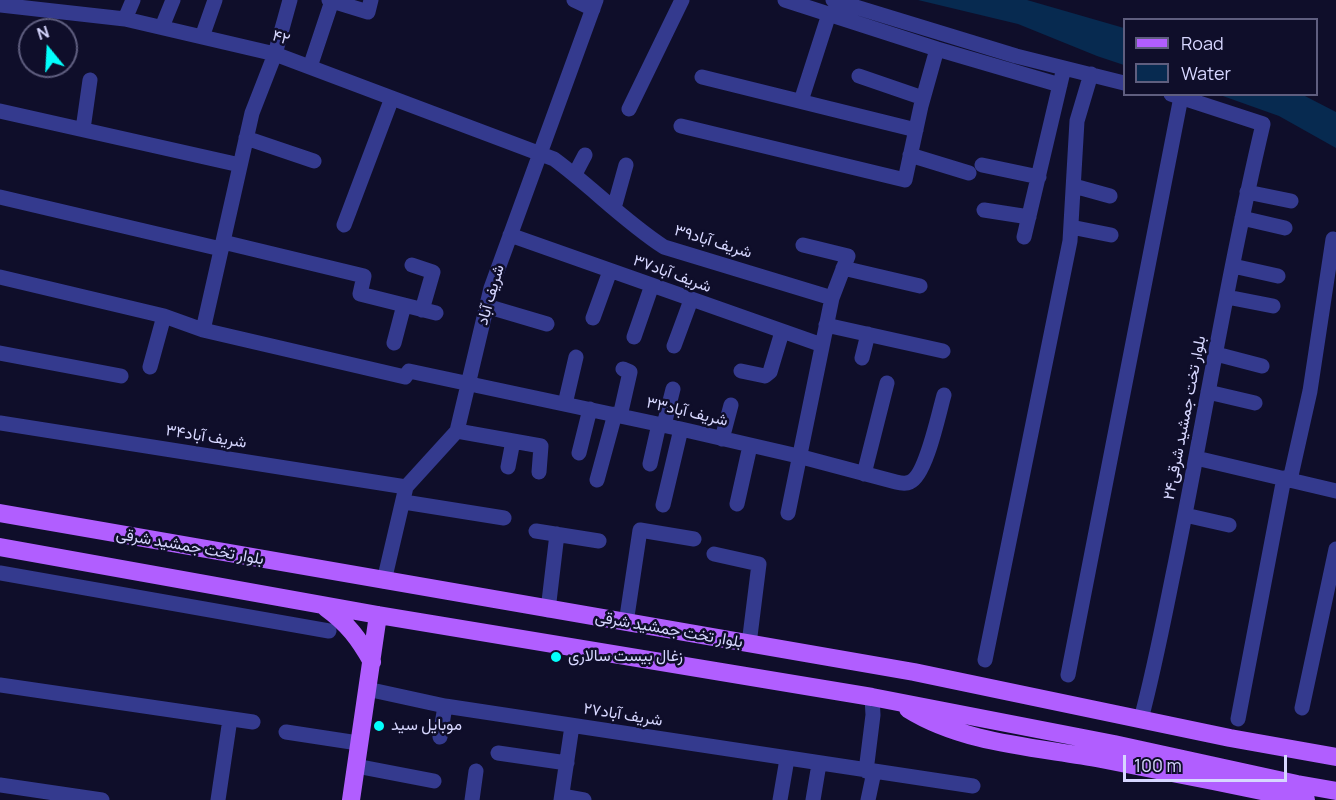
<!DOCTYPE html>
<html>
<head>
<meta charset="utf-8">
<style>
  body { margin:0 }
  #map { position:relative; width:1336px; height:800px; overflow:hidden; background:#0f0e2a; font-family:Manrope,sans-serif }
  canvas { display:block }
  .legend { position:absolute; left:1123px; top:18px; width:195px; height:78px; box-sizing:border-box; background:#0f0e2a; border:2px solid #5f5e7f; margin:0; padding:8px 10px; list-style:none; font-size:18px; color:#d7d7ff }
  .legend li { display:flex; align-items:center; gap:12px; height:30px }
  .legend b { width:30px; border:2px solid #5f5e7f }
  .north { position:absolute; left:18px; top:18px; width:60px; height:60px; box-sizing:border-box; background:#0f0e2a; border:2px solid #5f5e7f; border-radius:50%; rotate:342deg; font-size:16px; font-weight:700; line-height:24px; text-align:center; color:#d7d7ff }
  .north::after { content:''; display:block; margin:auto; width:21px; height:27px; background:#03fffc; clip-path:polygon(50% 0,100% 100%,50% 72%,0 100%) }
  .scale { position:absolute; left:1123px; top:755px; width:164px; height:27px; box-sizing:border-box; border:3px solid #d7d7ff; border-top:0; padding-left:8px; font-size:18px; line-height:21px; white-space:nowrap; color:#d7d7ff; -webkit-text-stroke:4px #0f0e2a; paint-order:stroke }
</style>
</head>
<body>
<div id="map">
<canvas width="1336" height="800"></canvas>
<ul class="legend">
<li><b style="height:8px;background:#b15eff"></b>Road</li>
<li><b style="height:16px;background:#072a50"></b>Water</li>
</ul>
<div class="north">N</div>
<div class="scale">100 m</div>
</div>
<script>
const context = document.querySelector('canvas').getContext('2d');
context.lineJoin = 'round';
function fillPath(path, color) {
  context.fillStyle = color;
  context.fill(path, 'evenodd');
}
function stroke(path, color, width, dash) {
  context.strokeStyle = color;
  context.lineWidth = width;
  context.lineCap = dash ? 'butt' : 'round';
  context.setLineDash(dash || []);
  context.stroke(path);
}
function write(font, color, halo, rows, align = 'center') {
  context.font = font + ' Manrope,Vazirmatn,sans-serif';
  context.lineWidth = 5;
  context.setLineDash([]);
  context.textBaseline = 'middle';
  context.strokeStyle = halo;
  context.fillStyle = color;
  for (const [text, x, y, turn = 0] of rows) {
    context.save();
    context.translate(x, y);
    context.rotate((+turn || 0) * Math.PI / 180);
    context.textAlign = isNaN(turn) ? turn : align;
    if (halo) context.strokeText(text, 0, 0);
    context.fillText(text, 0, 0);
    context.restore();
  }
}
fillPath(new Path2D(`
  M918,0H1027L1124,28V65L1097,56L1018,24Z
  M1220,95H1303L1336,112V148L1279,116Z`), '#072a50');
stroke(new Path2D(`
  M329,0L368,12L371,0
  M574,0L593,9
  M785,0L937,49L1060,85
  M833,0L1016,56L1124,83
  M0,5L125,19L275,54L554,159C592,187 624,221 664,247L832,298
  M125,19L133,0
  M162,27L173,0
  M202,37L215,0
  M310,67L332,1
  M859,76L923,98
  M702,77L916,130
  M801,101L829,14
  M629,109L682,0
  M0,111L240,165
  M681,126L905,180L921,106L937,49
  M83,129L90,80
  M246,138L314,161
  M910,155L969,173
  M982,165L1039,177
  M575,174L585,155
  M1074,186L1110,196
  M1247,192L1291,201
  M0,197L221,249
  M614,208L626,165
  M984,210L1029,217
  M1242,218L1285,228
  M344,225L392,98
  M1071,227L1111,235
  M510,235L822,345
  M1024,237L1062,76
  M223,242L364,276L360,294L436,313
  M412,265L433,272L422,310
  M1233,266L1278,276
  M843,268L920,286
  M0,277L164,316L203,330L405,377L409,371L681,429L798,456L896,482C900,483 906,484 910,482C926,476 939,412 944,395
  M1227,297L1273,306
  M486,306L547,324
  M593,318L610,271
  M826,325L943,351
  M203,330L252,113L275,54L290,0
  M634,337L652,285
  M394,343L404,305
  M674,346L691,300
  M0,353L121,376
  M1216,354L1262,366
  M862,358L868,334
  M150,367L164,316
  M741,371L765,376L770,372L782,332
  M1208,392L1255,403
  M565,404L576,357
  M620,416L630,372L623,369
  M0,423L406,487
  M664,425L673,389
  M457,431L541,446L539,472
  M722,439L731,405
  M579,453L590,409
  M1196,458L1336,491
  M650,464L659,424
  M508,467L513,441
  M864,474L887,383
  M597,480L615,414
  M1290,480L1310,391L1333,239L1336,240
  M404,502L504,518
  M737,504L750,446
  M663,505L681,429
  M788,513L832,298L848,256L803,245
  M1185,515L1229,525
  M536,531L599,541
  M714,554L759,564L749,644
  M0,573L329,631
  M384,581L406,487L457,431L491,288L596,0
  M548,610L557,534
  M626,623L640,530L694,539
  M985,660L1070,241L1077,121L1091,74
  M1068,675L1181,97
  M0,685L253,722
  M367,689L445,706L973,786
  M1302,708L1336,549
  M1141,719C1155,667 1165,613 1176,560C1205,415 1229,268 1263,124L1171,94
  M1238,719L1284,478
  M286,732L358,743
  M440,737L445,706
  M498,753L567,763
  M356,766L434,781
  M866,771L873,715L872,697
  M0,785L102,800
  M562,796L584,800
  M218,800L230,719
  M472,800L476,771
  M561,800L572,726
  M780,800L787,759
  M813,800L819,764
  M868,800L874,772`), '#343a8e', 15);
stroke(new Path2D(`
  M0,513L914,672L1230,738L1336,757
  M0,547L378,615L872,697L1114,744L1297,784L1336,791
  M326,608C348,624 359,639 372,662
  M908,709C964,744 1037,747 1101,759C1169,772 1238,786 1306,800
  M351,800L378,615`), '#b15eff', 18);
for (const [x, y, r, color] of [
  [556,657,6,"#03fffc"],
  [379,726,6,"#03fffc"]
]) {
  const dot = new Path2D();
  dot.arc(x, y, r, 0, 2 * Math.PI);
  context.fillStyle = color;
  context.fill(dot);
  stroke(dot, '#0f0e2a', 2);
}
write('16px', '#d7d7ff', '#0f0e2a', [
  ["۴۲",281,38,17],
  ["شریف آباد۳۹",713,242,17],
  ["شریف آباد۳۷",672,274,20],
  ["شریف آباد",491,295,-74],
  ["شریف آباد۳۳",687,412,13],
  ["بلوار تخت جمشید شرقی۲۴",1185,418,-79],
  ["شریف آباد۳۴",206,437,9],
  ["بلوار تخت جمشید شرقی",190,547,10],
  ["بلوار تخت جمشید شرقی",669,630,10],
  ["شریف آباد۲۷",623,715,9]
]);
write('16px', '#d7d7ff', '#0f0e2a', [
  ["زغال بیست سالاری",568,657],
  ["موبایل سید",391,726]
], 'left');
</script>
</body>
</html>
